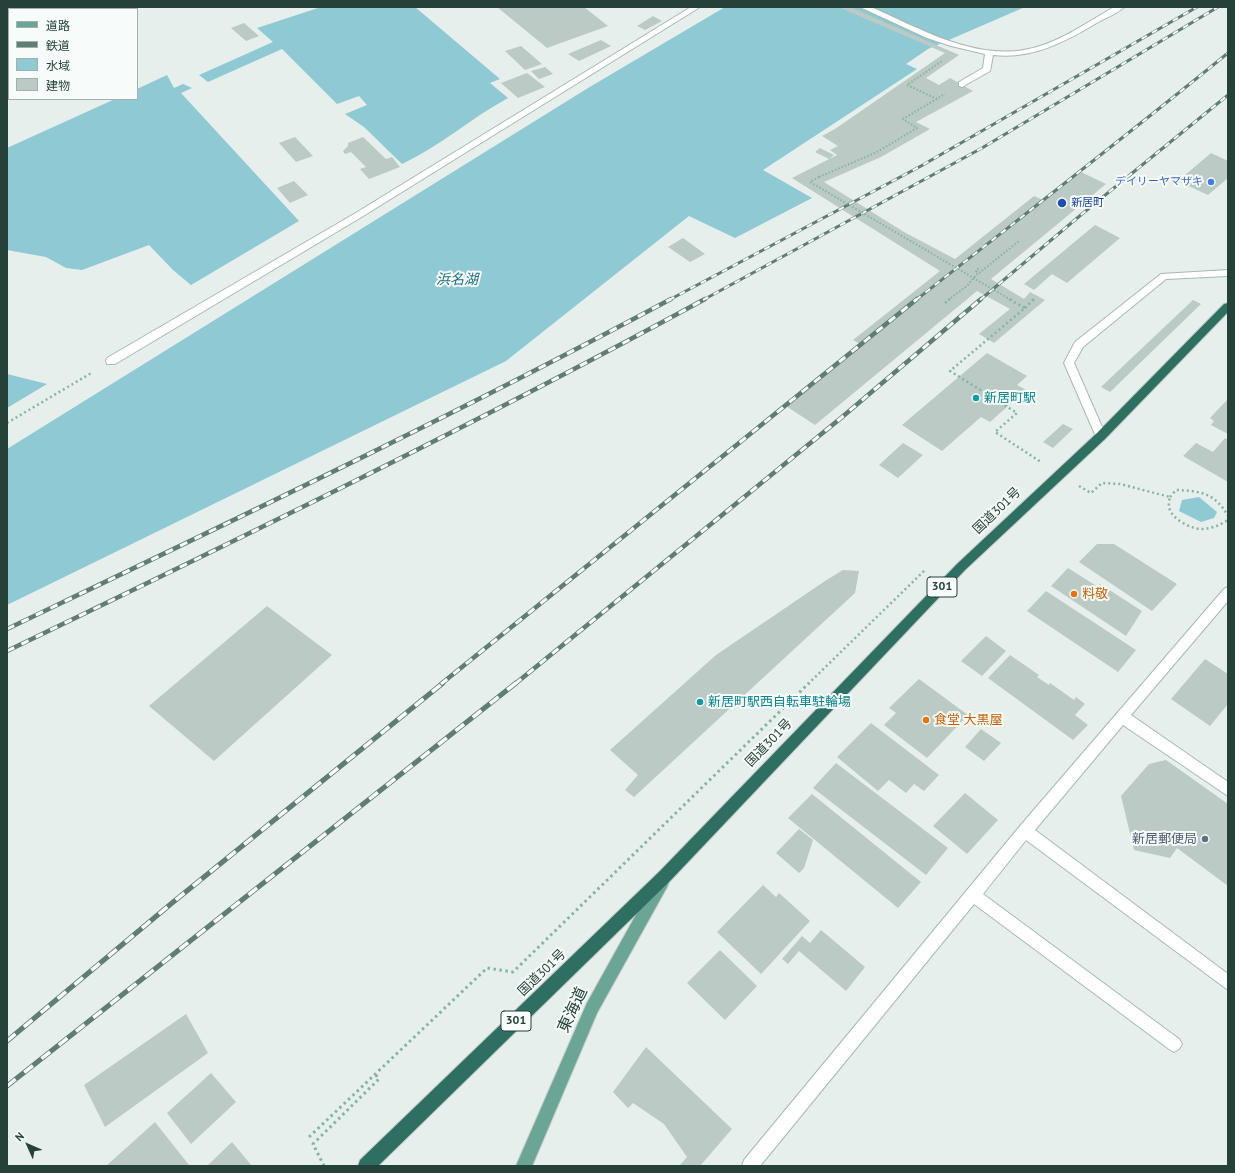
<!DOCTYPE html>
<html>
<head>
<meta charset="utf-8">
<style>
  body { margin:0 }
  #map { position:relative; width:1235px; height:1173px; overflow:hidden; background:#e6efeb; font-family:"PT Sans","Noto Sans JP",sans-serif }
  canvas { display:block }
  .frame { position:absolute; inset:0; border:8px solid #24423a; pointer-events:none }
  .legend { position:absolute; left:8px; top:8px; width:130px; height:92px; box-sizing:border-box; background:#f7fbf9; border:1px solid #a3b1ad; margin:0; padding:5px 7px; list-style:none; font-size:12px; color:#24423a }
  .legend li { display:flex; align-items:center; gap:8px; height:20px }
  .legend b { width:20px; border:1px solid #a3b1ad }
  .north { position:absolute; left:8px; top:1125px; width:40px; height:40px; -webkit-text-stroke:3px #f7fbf9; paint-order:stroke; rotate:315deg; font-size:11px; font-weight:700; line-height:16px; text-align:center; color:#24423a }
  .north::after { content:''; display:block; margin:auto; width:14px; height:18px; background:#24423a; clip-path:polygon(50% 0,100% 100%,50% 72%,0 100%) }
</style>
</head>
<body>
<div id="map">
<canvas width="1235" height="1173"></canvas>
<div class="frame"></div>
<ul class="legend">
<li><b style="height:5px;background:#6aa596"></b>道路</li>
<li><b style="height:5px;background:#5f7d75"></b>鉄道</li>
<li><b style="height:11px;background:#8ec9d4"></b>水域</li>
<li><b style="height:11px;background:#bbcac4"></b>建物</li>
</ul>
<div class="north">N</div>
</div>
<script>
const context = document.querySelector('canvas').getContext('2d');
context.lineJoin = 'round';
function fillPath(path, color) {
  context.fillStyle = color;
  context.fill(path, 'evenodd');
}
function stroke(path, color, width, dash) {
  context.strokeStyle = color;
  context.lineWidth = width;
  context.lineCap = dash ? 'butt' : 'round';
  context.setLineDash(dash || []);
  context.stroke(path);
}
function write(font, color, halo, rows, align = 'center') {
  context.font = font + ' "PT Sans","Noto Sans JP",sans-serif';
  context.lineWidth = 4;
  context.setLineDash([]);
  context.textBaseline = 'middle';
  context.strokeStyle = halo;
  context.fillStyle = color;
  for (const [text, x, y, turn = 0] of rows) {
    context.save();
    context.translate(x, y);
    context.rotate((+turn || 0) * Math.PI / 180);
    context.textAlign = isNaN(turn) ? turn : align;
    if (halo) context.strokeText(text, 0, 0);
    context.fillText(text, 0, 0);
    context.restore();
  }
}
fillPath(new Path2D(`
  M321,7H415L500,79L490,83L508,98C471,118 439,147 402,164L364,127L345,114L367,105L359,96L337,104L282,49L208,82L199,75L273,42L257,28Z
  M725,7H1025L928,49L906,64L917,69L763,170L812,198L735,238L689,216L506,361L7,605V449L588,88Z
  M167,75L174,88L183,84L192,88L181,93L299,221L191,285L173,270L149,245L82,270L66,268L46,257L7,250V148L115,99H137V89Z
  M7,374L47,384L7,408Z
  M1199,497L1217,512L1214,518L1201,522L1179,511L1182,500Z`), '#8ec9d4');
fillPath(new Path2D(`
  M497,7H584L608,26L547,48Z
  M838,7H850L959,55L926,78L939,85L950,78L973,91L916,122L930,129L881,157L824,182L904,232L955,259L1034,196L1043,200L1079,171L1106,184L991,279L1024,299L1030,292L1045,300L994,343L979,334L1010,309L977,291L815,425L786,406L862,345L853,340L940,271L792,178L837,155L830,150L838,146L822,136L835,129L945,53Z
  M653,16L662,21L645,30L637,26Z
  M244,23L259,36L246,41L231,28Z
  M601,40L611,46L579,61L568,54Z
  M521,46L542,64L525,70L505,51Z
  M545,67L553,74L539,79L531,71Z
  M527,73L545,87L518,98L501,83Z
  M295,137L313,156L296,162L279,143Z
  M363,137L386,159L392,157L400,167L369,179L360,169L366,167L351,152L345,154L343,151L348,146V143Z
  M820,148L834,155L829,159L815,152Z
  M1211,153L1228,161V178L1208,195L1178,181Z
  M294,181L308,195L290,203L277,188Z
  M1095,225L1120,238L1067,283L1052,274L1034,290L1024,284Z
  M683,238L705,254L690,262L668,247Z
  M1193,300L1201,304L1110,392L1101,387Z
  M987,353L1027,376L1017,385L1026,390L990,422L981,417L942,451L902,425Z
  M1227,400H1228V434L1211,425L1214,421L1210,418Z
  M1063,424L1073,429L1053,448L1043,442Z
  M1225,438L1228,440V482L1183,456L1196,443L1213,452Z
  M903,443L923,455L898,478L879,465Z
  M1097,544H1114L1177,584L1152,611L1079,562Z
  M1068,568L1098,587L1100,584L1142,611L1126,636L1051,586Z
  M843,570L859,571L855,593L634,797L625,790L638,775L610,750L716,655L825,581Z
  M1046,591L1136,650L1118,672L1027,611Z
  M267,606L332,655L214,761L149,706Z
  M986,636L1006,651L982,676L961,661Z
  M1010,655L1039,675L1037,677L1049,685L1050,683L1074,700L1076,697L1085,704L1075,715L1088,725L1073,740L988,678Z
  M1205,659L1228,674V704L1210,726L1171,699Z
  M919,679L968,715L927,758L884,725L896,713L889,708Z
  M871,723L939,775L924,791L914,784L906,793L889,780L878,791L837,757Z
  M981,729L1001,743L984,761L965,747Z
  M1166,760L1228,804V886L1177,848L1170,858L1134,850L1121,796L1149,764Z
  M836,763L948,848L926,875L813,788Z
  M965,793L998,820L967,854L933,826Z
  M812,794L921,882L898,908L788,818Z
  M799,829L813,840L804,868L799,873L776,853Z
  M763,885L776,897L779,893L810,921L761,974L717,932Z
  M821,930L865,967L846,991L799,951L788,964L782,959L802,936L810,943Z
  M720,950L757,986L725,1020L687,983Z
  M186,1014L208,1053L105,1127L84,1085Z
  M646,1047L732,1129L700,1166H679L687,1157L664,1124L633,1103L628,1108L613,1092Z
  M211,1073L236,1102L191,1144L167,1113Z
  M155,1122L189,1165L188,1166H106Z
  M232,1142L252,1166H207Z`), '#bbcac4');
const minor = new Path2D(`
  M691,7H700L360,218L115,364H107L106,361L107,358L354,214Z
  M860,7H871C917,27 971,59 1024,50C1056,45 1086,23 1114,7H1124C1118,13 1108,17 1100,21C1067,41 1032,60 993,55L990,71L962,87L959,86V82L983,68L985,54L951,46L927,38Z
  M1228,270V276L1166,279L1083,347L1074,363L1106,436L1101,440L1097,439L1064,363L1075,342L1161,274Z
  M1228,587V601L1131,715L1228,782V796L1123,725L1035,830L1228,974V990L1026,840L983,894L1179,1039L1182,1044L1179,1049L1174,1052L1169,1049L974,904L760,1166H742L744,1160L1020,826L1224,589Z`);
const major = new Path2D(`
  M662,875L667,877L669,882L667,887L597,1013L532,1166H516L587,1003L657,877Z`);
const highway = new Path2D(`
  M1228,303V312L1105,439L965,570L670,881L378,1166H358L360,1160L660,871L957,564L1097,433L1224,304Z`);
stroke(minor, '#a8b8b2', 2);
stroke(major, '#c2cac8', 2);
stroke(highway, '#c2cac8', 2);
stroke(new Path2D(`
  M937,99L907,85L942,61
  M819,177L877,152L917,128L903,119L945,94
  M979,273L1019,241
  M948,300L967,286L978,273L976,271L979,268
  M1033,300L1035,299`), '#86b3a5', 2, [1.5, 2]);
stroke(new Path2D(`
  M1014,302L1025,308L950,371L1017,413L995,432L1041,462
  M945,303L950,299
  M1025,308L1034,299
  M7,423L93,372
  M1079,486L1091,493L1102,483L1120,484L1170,497C1169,501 1168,506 1170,510C1173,519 1191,529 1201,529C1211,529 1220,525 1228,520
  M1170,497L1176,490C1201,491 1215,493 1228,516
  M808,684L925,570`), '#86b3a5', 2.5, [2, 3]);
stroke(new Path2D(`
  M309,1137L487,968L513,972L809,683
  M324,1166L313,1144L379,1079L375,1074`), '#86b3a5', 3, [2.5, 3.5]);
fillPath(minor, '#fff');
fillPath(major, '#6aa596');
fillPath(highway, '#2f6f62');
const railFar2 = new Path2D(`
  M669,300L921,166L1197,7
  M703,300L982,148L1218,7
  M916,300C1020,218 1125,137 1228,53
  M980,300L1082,214L1228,95`);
const railFar1 = new Path2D(`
  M7,629C230,522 453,416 671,299
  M7,651C241,538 476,424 705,299
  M441,684L917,299
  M515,684L841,418L981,299`);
const rail = new Path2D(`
  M7,1041L172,903L443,683
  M7,1086L516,683`);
stroke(railFar2, '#5f7d75', 3);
stroke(railFar1, '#5f7d75', 4.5);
stroke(rail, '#5f7d75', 5);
stroke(railFar2, '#f7fbf9', 2, [6]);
stroke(railFar1, '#f7fbf9', 3, [8]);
stroke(rail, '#f7fbf9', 3.5, [11]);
stroke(new Path2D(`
  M819,177L810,182L1011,300`), '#86b3a5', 2, [1.5, 2]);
stroke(new Path2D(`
  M1010,299L1014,302`), '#86b3a5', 2.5, [2, 3]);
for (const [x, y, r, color] of [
  [1211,182,4,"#3f7fe0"],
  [1062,203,5,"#1a4fb4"],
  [976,398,4,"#0f9aa8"],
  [1074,594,4,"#e8710a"],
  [700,702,4,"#0f9aa8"],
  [926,720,4,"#e8710a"],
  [1205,839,4,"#5c6f8a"]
]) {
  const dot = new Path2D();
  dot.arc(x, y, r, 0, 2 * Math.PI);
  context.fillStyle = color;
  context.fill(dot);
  stroke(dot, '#f7fbf9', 1.5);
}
write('11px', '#366cbe', '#f7fbf9', [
  ["デイリーヤマザキ",1203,182]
], 'right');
write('11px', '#164399', '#f7fbf9', [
  ["新居町",1071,203]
], 'left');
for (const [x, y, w] of [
  [942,587,30],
  [516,1021,30]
]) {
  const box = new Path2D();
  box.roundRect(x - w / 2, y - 10, w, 20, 3);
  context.fillStyle = '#f7fbf9';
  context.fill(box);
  stroke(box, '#24423a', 1);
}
write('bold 12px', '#24423a', null, [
  ["301",942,587],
  ["301",516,1021]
]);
write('13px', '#0d838f', '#f7fbf9', [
  ["新居町駅",984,398],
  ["新居町駅西自転車駐輪場",708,702]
], 'left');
write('13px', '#24423a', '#f7fbf9', [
  ["国道301号",997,511,-44],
  ["国道301号",769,743,-46],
  ["国道301号",542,973,-44]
]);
write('13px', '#c56008', '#f7fbf9', [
  ["料敬",1082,594],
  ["食堂 大黒屋",934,720]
], 'left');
write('13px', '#4e5e75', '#f7fbf9', [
  ["新居郵便局",1197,839]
], 'right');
write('italic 14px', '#1c6f80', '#f7fbf9', [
  ["浜名湖",457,280]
]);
write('16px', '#24423a', '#f7fbf9', [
  ["東海道",573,1010,-65]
]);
</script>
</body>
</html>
